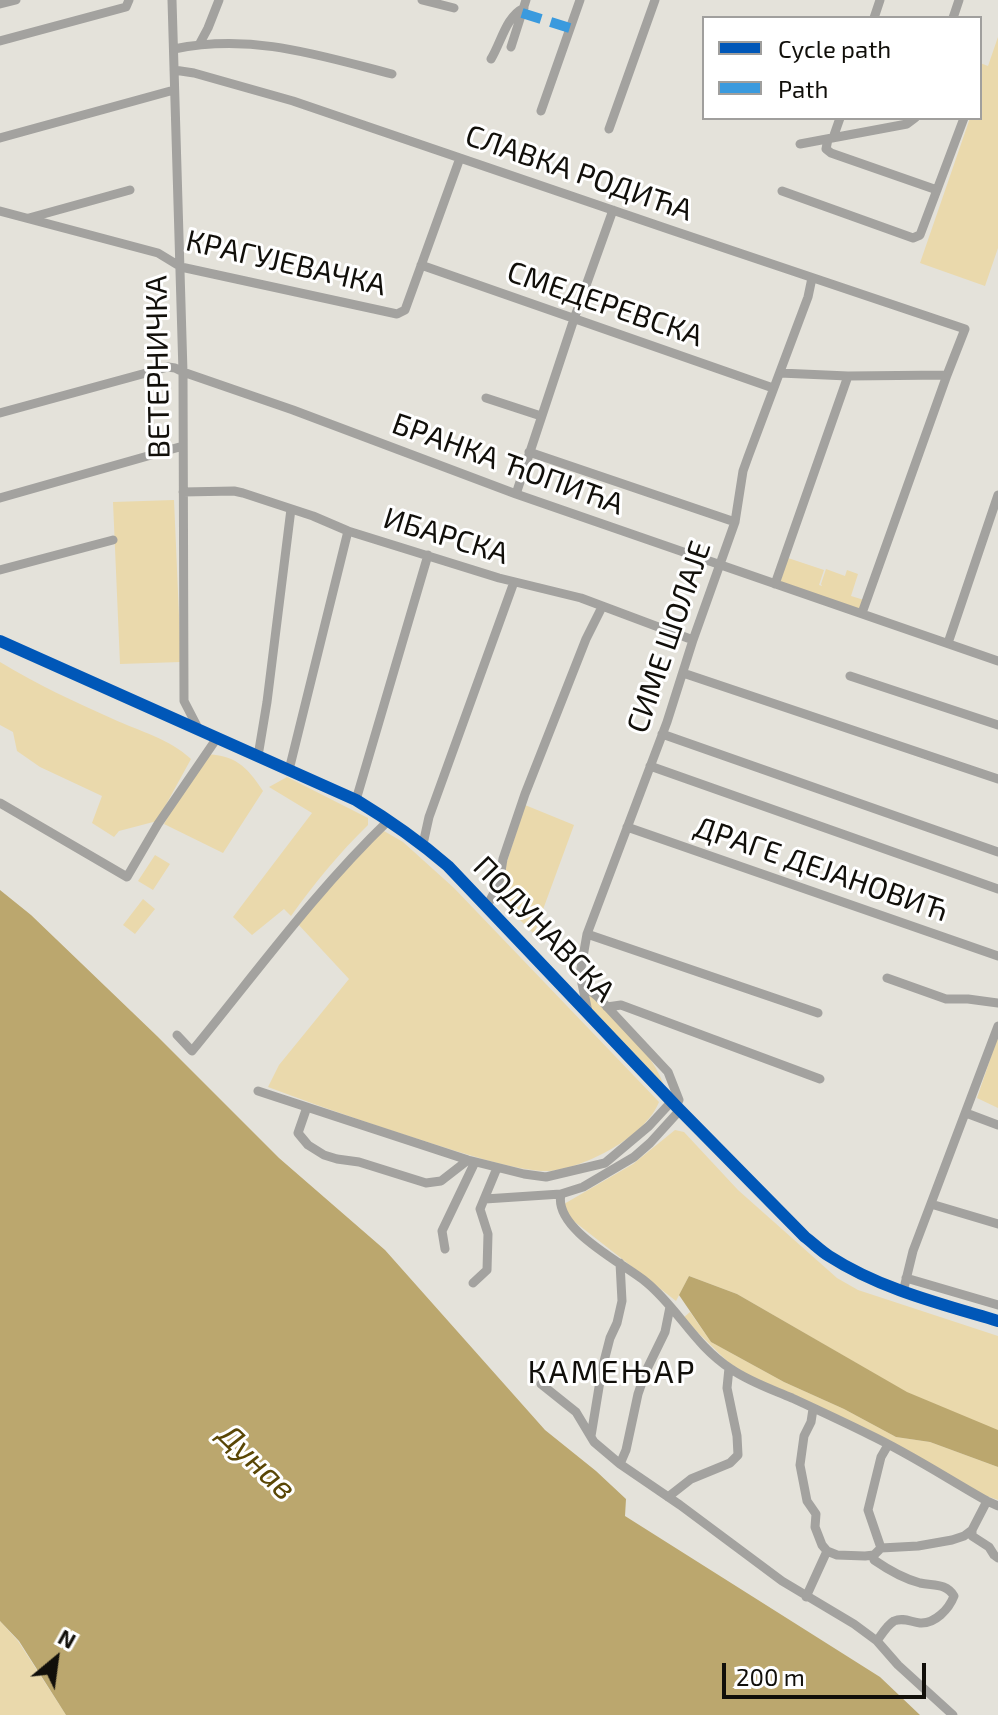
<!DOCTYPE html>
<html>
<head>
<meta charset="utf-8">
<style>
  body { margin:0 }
  #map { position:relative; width:998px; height:1715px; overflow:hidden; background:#e4e2da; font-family:"Exo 2",sans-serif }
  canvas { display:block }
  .legend { position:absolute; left:702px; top:16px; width:280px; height:104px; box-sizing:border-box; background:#fff; border:2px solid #a09f9d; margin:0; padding:10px 14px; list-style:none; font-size:24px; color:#110f0a }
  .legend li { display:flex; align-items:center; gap:16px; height:40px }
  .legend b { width:40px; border:2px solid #a09f9d }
  .north { position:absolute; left:16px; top:1619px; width:80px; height:80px; -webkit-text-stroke:6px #fff; paint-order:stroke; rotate:29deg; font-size:22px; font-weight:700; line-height:32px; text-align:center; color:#110f0a }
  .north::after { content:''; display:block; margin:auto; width:28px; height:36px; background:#110f0a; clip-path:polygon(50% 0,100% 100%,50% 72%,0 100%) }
  .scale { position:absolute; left:722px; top:1663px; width:204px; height:36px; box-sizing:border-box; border:4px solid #110f0a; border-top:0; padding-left:10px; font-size:24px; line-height:28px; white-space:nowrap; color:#110f0a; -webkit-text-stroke:6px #fff; paint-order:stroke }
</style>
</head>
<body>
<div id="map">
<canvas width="998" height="1715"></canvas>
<ul class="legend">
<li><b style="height:10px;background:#0057b8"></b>Cycle path</li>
<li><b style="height:10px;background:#3a9ade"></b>Path</li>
</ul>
<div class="north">N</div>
<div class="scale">200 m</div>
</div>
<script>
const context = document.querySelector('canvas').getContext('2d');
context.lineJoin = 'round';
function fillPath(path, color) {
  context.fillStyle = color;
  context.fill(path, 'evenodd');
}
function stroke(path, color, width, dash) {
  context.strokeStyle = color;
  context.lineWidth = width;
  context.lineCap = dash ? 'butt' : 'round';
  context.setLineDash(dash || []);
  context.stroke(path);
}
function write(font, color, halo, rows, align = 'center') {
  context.font = font + ' "Exo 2",sans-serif';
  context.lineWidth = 6;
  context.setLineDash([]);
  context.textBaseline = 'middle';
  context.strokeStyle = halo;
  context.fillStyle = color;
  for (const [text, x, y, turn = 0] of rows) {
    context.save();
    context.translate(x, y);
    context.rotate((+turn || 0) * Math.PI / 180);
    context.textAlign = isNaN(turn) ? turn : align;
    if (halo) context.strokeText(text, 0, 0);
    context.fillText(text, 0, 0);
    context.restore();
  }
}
fillPath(new Path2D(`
  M998,37V248L985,286L920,263L970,118H980V89L982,84L980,83V63L988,66Z
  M174,500L181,662L120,664L113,502Z
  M788,558L824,570L819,585L822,586L821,584L826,569L845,576L847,570L858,574L851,596L864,600L861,610L780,583Z
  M0,662C36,684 75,702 113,719C139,731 170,739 191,759L157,821L119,831L114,837L92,823L102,796L40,767L17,751L13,732L0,725Z
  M203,754C235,755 246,765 263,791L223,853L164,824Z
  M287,777L368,818V825C339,853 314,884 291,916L284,909L252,935L233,917L312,813L269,787Z
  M525,805L574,825L534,934L496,896Z
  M384,831L403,842L454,888L659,1102C645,1137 585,1168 549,1171C525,1172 482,1159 459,1152C395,1132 331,1111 268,1087L279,1065L349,979L297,923L361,850Z
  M155,855L170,864L153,890L138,881Z
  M143,899L155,909L135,934L123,925Z
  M585,989C613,1022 653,1048 666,1091L589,1006Z
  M997,1039L998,1040V1108L977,1098Z
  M675,1130L684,1132L738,1190L837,1278L858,1290L998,1336V1431L906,1392L737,1294L689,1276L676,1301L571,1219L564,1204L633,1164Z
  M690,1312L711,1342L784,1382L844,1409L896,1437L930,1442L998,1467V1500L975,1492L757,1380L729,1363L683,1318Z
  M0,1621L18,1641L66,1715H0Z`), '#ead9ac');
fillPath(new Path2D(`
  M0,890L31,915L157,1036L279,1158L385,1250L545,1430L596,1471L626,1499L625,1516L880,1677L920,1715H66L19,1641L0,1621Z
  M689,1276L737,1294L907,1392L998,1430V1467L930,1442L896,1437L844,1409L784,1382L711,1342L679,1295Z`), '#bba76e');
stroke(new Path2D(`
  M172,0L183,372L184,701L199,730
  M422,0L454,8
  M0,4L16,0
  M874,18L880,0
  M953,18L959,0
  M0,41L126,7L129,0
  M200,43L208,28L219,0
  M511,47L526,0
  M174,49C252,33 318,55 392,74
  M491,59C501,43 506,16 524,8
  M174,70L194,73L293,101L671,230L965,329L947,375L862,613
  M541,111L580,0
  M609,129L655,0
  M0,138L174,90
  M833,138L840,118
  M828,139L826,149L831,153L937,190
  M800,144L907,124L915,118
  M782,191L913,238L920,235L964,118
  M0,211L158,253L181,267L397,314L405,310L460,158
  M29,218L130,190
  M421,265L773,388
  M780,373L848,376L947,375
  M486,398L541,416
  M0,413L168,367L175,368L183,372L293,410L516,494L998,661
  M529,452L735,522
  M183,492L234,491L243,493L313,516L348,531L499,578L581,598L693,640
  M516,494L574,319L613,210
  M0,498L183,446
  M0,570L113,540
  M775,584L848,376
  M0,641L356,800C389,820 419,841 448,866L676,1106L805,1237C813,1243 821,1251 829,1256C880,1289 941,1304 998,1321
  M948,643L998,495
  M683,673L998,779
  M850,676L998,725
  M662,734L998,852
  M258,756L267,702L291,509
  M650,766L998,889
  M289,770L348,531
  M356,800L428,555
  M0,803L127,877L158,824L217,738
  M627,827L998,956
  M423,844L429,817L514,582
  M487,906L499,883L503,859L525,794L586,639L602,607
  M587,934L818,1013
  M887,978L946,999H968L998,1003
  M582,984L597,996L668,1072L679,1100L676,1106
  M607,1007L621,1005L820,1079
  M588,1012L580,974L587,934L667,722L693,640L735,522L743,471L748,457L808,297L812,278
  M177,1035L192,1051C256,973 316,890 389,820
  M258,1091L468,1160L524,1174L546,1177L605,1163L649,1126L672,1101
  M307,1107L298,1133L308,1145L324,1155L337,1159L359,1162L426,1183L441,1181L468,1160
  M966,1113L998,1125
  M561,1194C553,1229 623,1263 646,1282C678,1308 694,1345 731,1369C750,1382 771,1389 792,1398C818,1410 844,1422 870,1435C910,1454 948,1479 987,1501L998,1506
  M485,1199L561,1194L583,1187L634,1157L650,1143L680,1110
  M931,1204L998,1224
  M445,1249L442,1231L475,1162
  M906,1278L998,1305
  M473,1283L487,1270L488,1234L480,1209L497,1168
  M903,1292L913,1251L998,1026
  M541,1384L576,1412L594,1442L620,1464L680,1505L782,1581L854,1624L877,1641L898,1665L953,1715
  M813,1409L811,1422L804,1436L800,1465L807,1501L816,1514L815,1527L822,1545L827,1551L837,1555L865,1556L874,1555L881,1548L918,1546L952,1540L964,1536L972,1530L987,1501
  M591,1436L602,1369L610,1338L617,1323L622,1301L620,1263
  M620,1464L626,1450L638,1394L646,1371L665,1332L670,1307
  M668,1497L691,1479L730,1463L738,1455L737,1436L727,1388L729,1368
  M972,1530V1536L989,1547L994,1555L998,1558
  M881,1548L868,1510L881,1457L888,1445
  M874,1555V1560C887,1569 905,1579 920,1583C934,1586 946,1583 954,1596C949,1609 935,1624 920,1623C911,1622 903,1617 894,1621C887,1625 882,1634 877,1641
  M806,1597L827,1551`), '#a3a29f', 9);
stroke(new Path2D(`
  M522,13L570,28`), '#3a9ade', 10, [20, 10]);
stroke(new Path2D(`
  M0,641L356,800C389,820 419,841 448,866L676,1106L805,1237C813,1243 821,1251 829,1256C880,1289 941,1304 998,1321`), '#0057b8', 12);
write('30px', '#110f0a', '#fff', [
  ["СЛАВКА РОДИЋА",579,173,19],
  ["КРАГУЈЕВАЧКА",286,263,13],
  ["СМЕДЕРЕВСКА",605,304,19],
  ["ВЕТЕРНИЧКА",158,367,-91],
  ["БРАНКА ЋОПИЋА",508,464,20],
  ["ИБАРСКА",446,536,17],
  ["СИМЕ ШОЛАЈЕ",669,637,-71],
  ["ДРАГЕ ДЕЈАНОВИЋ",821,869,19],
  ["ПОДУНАВСКА",544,929,46]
]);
context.letterSpacing = '2px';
write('32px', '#110f0a', '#fff', [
  ["КАМЕЊАР",612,1372]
]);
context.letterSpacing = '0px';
write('italic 32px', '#594605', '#fff', [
  ["Дунав",257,1462,44]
]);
</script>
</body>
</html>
